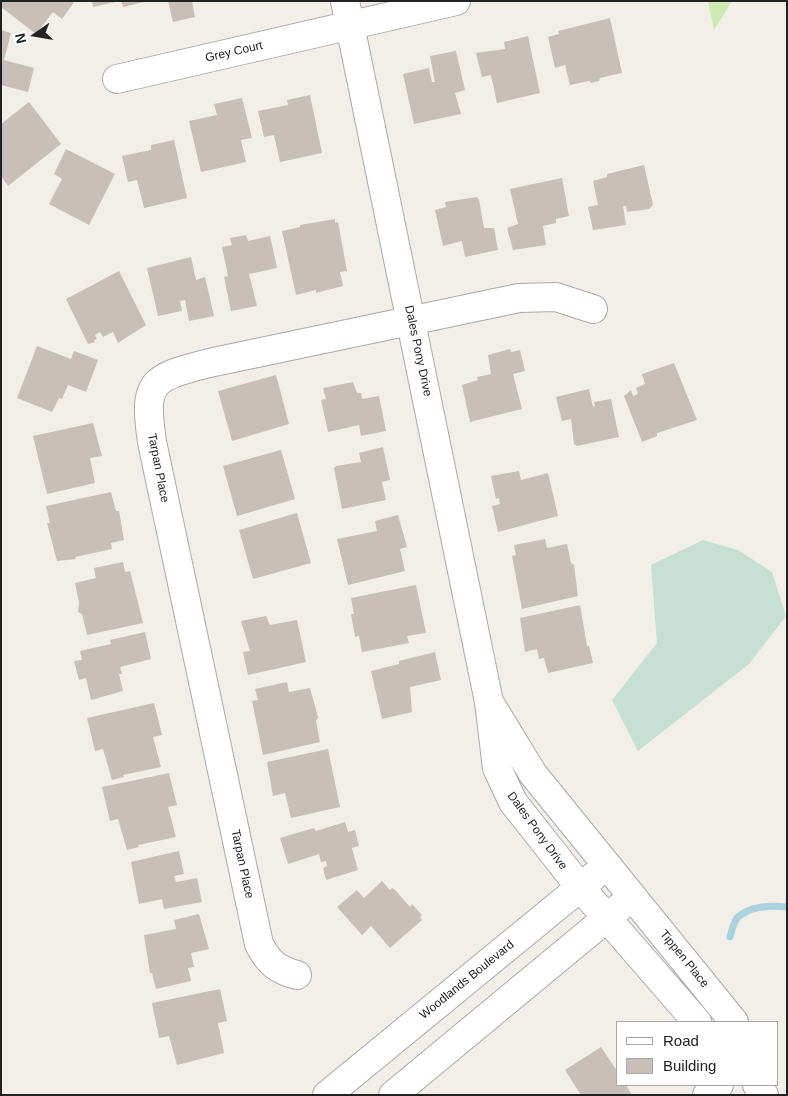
<!DOCTYPE html>
<html>
<head>
<meta charset="utf-8">
<style>
  body { margin:0 }
  #map { position:relative; width:788px; height:1096px; overflow:hidden; background:#f2efe9; font-family:Helvetica,sans-serif }
  canvas { display:block }
  .frame { position:absolute; inset:0; border:2px solid #222; pointer-events:none }
  .legend { position:absolute; left:616px; top:1021px; width:162px; height:65px; box-sizing:border-box; background:#fff; border:1px solid #a7a7a7; margin:0; padding:6px 9px; list-style:none; font-size:15px; color:#222 }
  .legend li { display:flex; align-items:center; gap:10px; height:25px }
  .legend b { width:25px; border:1px solid #a7a7a7 }
  .north { position:absolute; left:10px; top:10px; width:50px; height:50px; -webkit-text-stroke:4px #fff; paint-order:stroke; rotate:257deg; font-size:14px; font-weight:700; line-height:20px; text-align:center; color:#222 }
  .north::after { content:''; display:block; margin:auto; width:18px; height:22px; background:#222; clip-path:polygon(50% 0,100% 100%,50% 72%,0 100%) }
</style>
</head>
<body>
<div id="map">
<canvas width="788" height="1096"></canvas>
<div class="frame"></div>
<ul class="legend">
<li><b style="height:6px;background:#fff"></b>Road</li>
<li><b style="height:14px;background:#c7bfb8"></b>Building</li>
</ul>
<div class="north">N</div>
</div>
<script>
const context = document.querySelector('canvas').getContext('2d');
context.lineJoin = 'round';
function fillPath(path, color) {
  context.fillStyle = color;
  context.fill(path, 'evenodd');
}
function stroke(path, color, width, dash) {
  context.strokeStyle = color;
  context.lineWidth = width;
  context.lineCap = dash ? 'butt' : 'round';
  context.setLineDash(dash || []);
  context.stroke(path);
}
function write(font, color, halo, rows, align = 'center') {
  context.font = font + ' Helvetica,sans-serif';
  context.lineWidth = 5;
  context.setLineDash([]);
  context.textBaseline = 'middle';
  context.strokeStyle = halo;
  context.fillStyle = color;
  for (const [text, x, y, turn = 0] of rows) {
    context.save();
    context.translate(x, y);
    context.rotate((+turn || 0) * Math.PI / 180);
    context.textAlign = isNaN(turn) ? turn : align;
    if (halo) context.strokeText(text, 0, 0);
    context.fillText(text, 0, 0);
    context.restore();
  }
}
fillPath(new Path2D(`
  M708,1H732L714,30Z`), '#cdebb0');
fillPath(new Path2D(`
  M703,540L738,550L772,572L786,616L749,664L638,751L612,700L657,643L651,565Z`), '#c6e0d4');
stroke(new Path2D(`
  M730,937C732,931 733,923 737,918C749,906 771,905 787,907`), '#aad3df', 7);
fillPath(new Path2D(`
  M1,1H75L62,19L53,12L36,34L1,7Z
  M92,1H115V2L93,7Z
  M121,1H144V2L123,7Z
  M168,1H192L195,17L173,22Z
  M610,18L622,73L600,78L599,81L591,83L589,81L570,85L565,65L555,68L548,37L559,34L558,31Z
  M1,30L11,33L4,60L34,68L28,92L1,85Z
  M528,36L540,93L497,103L491,75L482,77L476,53L505,49L504,42Z
  M456,51L465,90L455,93L461,114L414,124L403,74L429,68L432,82H435L430,56Z
  M310,95L322,153L280,162L274,135L264,137L258,111L288,105L287,100Z
  M242,98L252,138L241,140L246,162L201,172L189,121L217,115L214,104Z
  M29,102L61,144L8,186L1,176V124Z
  M174,140L187,198L144,208L137,180L128,182L122,156L151,150V145Z
  M66,149L115,174L89,225L49,204L62,179L54,174Z
  M644,165L653,205L649,209L627,212L626,206H623L626,225L593,230L588,207L598,205L593,181L607,177V174Z
  M562,178L569,216L556,219V223L543,226L546,245L513,250L507,228L518,224L510,189Z
  M477,197L479,200L484,228H494L498,250L465,257L462,241L443,246L435,210L446,207L445,202Z
  M335,219V223L338,222L347,271L340,272L343,286L316,293V290L296,295L282,231L300,227V225Z
  M246,235L248,241L270,236L277,268L249,274L257,306L231,311L224,277L228,276L222,247L232,245L230,238Z
  M191,257L196,280L205,277L214,316L189,321L185,300L180,301L182,311L158,316L147,268Z
  M119,271L146,325L118,343L113,332L103,337L100,332L95,335L97,339L94,340L95,342L88,344L66,299Z
  M37,346L71,359L74,351L98,360L86,392L68,385L62,399L59,398L52,412L17,398Z
  M510,349L511,352L520,350L525,371L513,374L522,409L470,422L462,385L478,380L477,377L491,374L488,355Z
  M674,363L697,420L657,433V436L642,442L624,396L631,390L633,396L638,394L636,388L645,384L642,374Z
  M276,375L289,424L232,441L218,391Z
  M353,382L357,393H361L362,399L379,396L386,431L361,436L359,425L328,432L321,400L326,399L323,388Z
  M589,389L593,407L595,406L594,402L611,399L619,437L577,446L574,444L571,419L562,421L556,397Z
  M93,423L102,456L90,458L95,483L47,494L33,436Z
  M383,447L390,480L382,482L386,500L342,509L334,468L336,466L361,462L359,453Z
  M281,450L295,499L237,516L223,466Z
  M519,471L521,480L548,473L558,516L498,532L492,506L500,504L499,498L496,499L491,476Z
  M111,492L116,511H119L124,540L111,543L112,549L75,557L76,559L57,561L47,523H50L46,506Z
  M297,513L311,563L253,579L239,530Z
  M398,515L407,547L400,549L405,571L348,585L337,539L377,531L375,521Z
  M545,539L547,548L567,544L571,563L574,565L578,596L522,609L512,556L516,555L514,545Z
  M123,562L125,572L130,571L143,623L87,635L82,614L78,612L79,602L75,583L96,578L94,568Z
  M416,585L426,633L407,636L409,643L362,652L359,636L355,637L351,614H354L351,598Z
  M580,605L587,646H589L593,663L548,673L544,658L539,659L537,649L525,652L520,618Z
  M266,616L270,625L297,620L306,662L248,675L243,652L250,651L241,621Z
  M145,632L151,659L120,667L122,674H119L123,691L91,700L86,678L79,680L74,661L82,660L80,651L111,644L110,640Z
  M435,652L441,680L410,687L412,712L382,719L371,671L399,664V661Z
  M287,682L289,692L310,688L318,717L316,721L320,742L263,755L252,701L258,700L255,689Z
  M154,703L162,735L153,737L161,767L123,775L124,777L112,780L103,749L95,751L87,718Z
  M328,749L340,807L291,818L285,793L273,796L267,762Z
  M169,773L177,805L168,807L176,837L138,845L139,847L127,850L118,819L110,821L102,787Z
  M345,822L348,832L355,830L359,846L352,848L358,870L326,880L323,868L327,866L326,861L321,862L319,854L288,864L280,838L314,828L316,831Z
  M179,851L184,874L174,876L176,882L197,878L202,902L164,909L162,899L139,904L131,862Z
  M382,881L390,890L392,888L395,890L410,907L412,904L422,915L420,917L422,920L390,948L371,926L362,935L337,907L357,890L364,898Z
  M199,914L209,949L191,953L194,967L188,968L191,981L156,989L152,973H150L144,935L176,929L174,920Z
  M220,989L227,1021L218,1023L224,1053L177,1065L169,1036L159,1038L152,1003Z
  M601,1047L617,1071V1085H626L632,1095H581L565,1070Z`), '#c7bfb8');
const minor = new Path2D(`
  M345,1L489,702L497,768L513,802L580,887L697,1022
  M117,79L456,1
  M491,705L533,774L734,1022
  M297,975C277,970 268,962 259,944L152,442C143,381 151,378 209,363L519,298L556,297L593,309
  M757,1085L764,1095
  M327,1095L594,876
  M393,1095L620,907
  M707,1095L719,1085`);
stroke(minor, '#a9a9a9', 30);
stroke(minor, '#fff', 28);
write('12px', '#222', '#fff', [
  ["Grey Court",234,52,-13],
  ["Dales Pony Drive",418,351,78],
  ["Tarpan Place",158,468,79],
  ["Dales Pony Drive",537,831,54],
  ["Tarpan Place",242,864,78],
  ["Tippen Place",684,959,51],
  ["Woodlands Boulevard",467,980,-39]
]);
</script>
</body>
</html>
